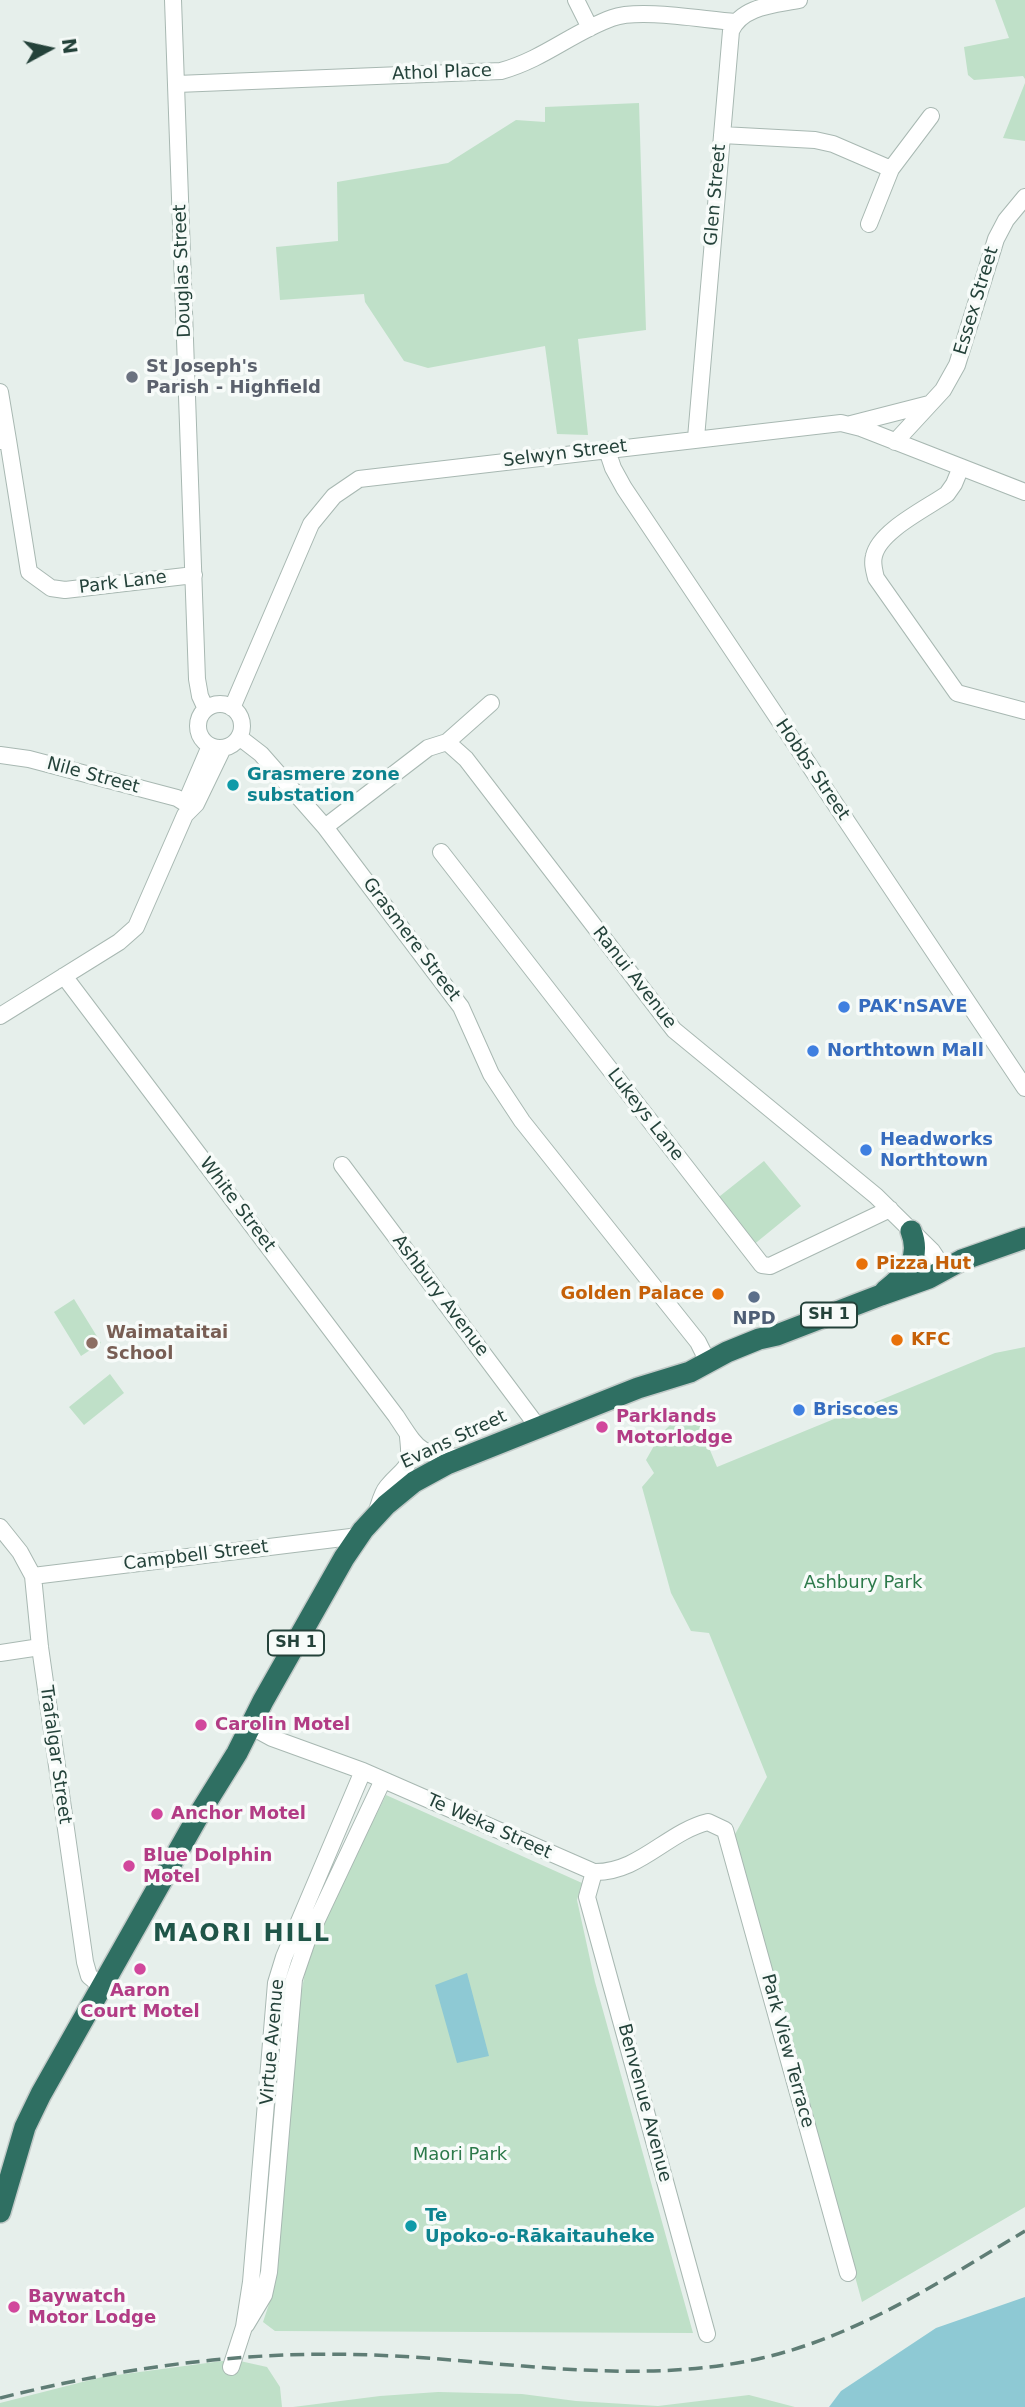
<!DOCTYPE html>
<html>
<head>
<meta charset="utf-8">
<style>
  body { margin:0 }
  #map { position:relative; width:1025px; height:2407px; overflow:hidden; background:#e6efeb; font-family:"DejaVu Sans",sans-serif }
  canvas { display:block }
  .north { position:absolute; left:14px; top:14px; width:70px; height:70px; -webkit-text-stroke:5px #f7fbf9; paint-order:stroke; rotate:82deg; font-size:19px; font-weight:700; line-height:28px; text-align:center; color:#24423a }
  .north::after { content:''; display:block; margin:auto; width:24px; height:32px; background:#24423a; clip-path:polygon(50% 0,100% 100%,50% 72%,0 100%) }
</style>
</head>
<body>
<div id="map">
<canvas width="1025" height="2407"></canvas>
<div class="north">N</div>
</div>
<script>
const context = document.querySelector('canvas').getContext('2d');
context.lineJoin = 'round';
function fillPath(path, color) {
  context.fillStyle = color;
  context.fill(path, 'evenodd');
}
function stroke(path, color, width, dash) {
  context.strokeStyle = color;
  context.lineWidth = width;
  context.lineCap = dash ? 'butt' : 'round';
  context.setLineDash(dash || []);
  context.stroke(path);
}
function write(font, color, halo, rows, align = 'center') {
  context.font = font + ' "DejaVu Sans",sans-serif';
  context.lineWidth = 7;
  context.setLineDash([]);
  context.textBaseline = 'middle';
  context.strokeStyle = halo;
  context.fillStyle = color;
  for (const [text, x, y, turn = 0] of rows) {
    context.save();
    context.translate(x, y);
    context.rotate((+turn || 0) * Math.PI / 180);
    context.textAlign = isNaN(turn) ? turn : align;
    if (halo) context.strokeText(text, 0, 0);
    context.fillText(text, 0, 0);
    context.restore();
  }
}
fillPath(new Path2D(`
  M995,0H1025V79L1023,76L974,80L968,75L964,47L1009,38Z
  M1025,83V141L1003,138Z
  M639,103L646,330L578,339L588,435L557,434L545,346L428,368L404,361L365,302L364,294L280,300L276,247L338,241L337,182L448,163L516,120L545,122V107Z
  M764,1161L801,1206L752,1246L715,1200Z
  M74,1299L101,1343L81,1356L54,1312Z
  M1025,1347V2207L862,2302L734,1836L767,1777L709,1633L691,1631L671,1593L642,1487L654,1473L646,1460L660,1435L675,1420L700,1426L717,1467L995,1353Z
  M110,1374L124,1393L84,1425L69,1407Z
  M386,1795L582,1883L577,1900L595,1982L693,2333L275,2331L263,2322L272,2295L298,2010L307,1962L319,1929Z
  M222,2361H240L267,2367L280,2387L282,2407H0V2403L102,2377Z
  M438,2392L522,2394L576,2401L658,2406L749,2395L795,2407H293L380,2396Z`), '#bfe0c8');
fillPath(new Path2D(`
  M467,1973L489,2056L457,2063L435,1985Z
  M1025,2297V2407H829L841,2391L936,2328Z`), '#8ec9d4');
const minor = new Path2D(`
  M173,0L197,679L200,696L206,709
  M576,0L590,28
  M177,84L501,71C544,59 573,32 612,18C640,8 704,20 735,22
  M722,135L815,140L833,144L891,169L869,224
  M891,169L931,116
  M0,392L8,440
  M851,424L929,404
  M696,438L731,31C742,6 774,5 799,0
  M0,441L8,440L29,572L51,588L65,590L194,575
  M895,442L943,390L957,365L996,239L1006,220L1025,197
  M607,450L613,468L624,488L1025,1088
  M961,467L954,484L947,494C927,508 879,531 874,556C872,563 874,570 876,578L957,693L1025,711
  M198 726a22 22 0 1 1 44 0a22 22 0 1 1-44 0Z
  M232,708L311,524L334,496L359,479L841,423L861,428L1025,492
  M239,737L261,754L325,827L461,1007L491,1074L522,1121L698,1342L708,1362
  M447,742L466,759L674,1030L876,1196L932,1251L944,1269
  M0,755L29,759L177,798L185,803
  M186,802L210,746
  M325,827L428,748L447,742L491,703
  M441,852L762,1265L770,1266L890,1209
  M64,976L396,1416C419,1451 419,1455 462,1457
  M0,1016L119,942L136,927L185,815L196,804L223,748
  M342,1165L538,1427
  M376,1514C379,1506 381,1494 387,1487C406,1464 412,1472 408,1437
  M0,1527L20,1552L33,1576L40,1647L85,1962L89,1976L101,1986
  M33,1576L359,1536
  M0,1653L40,1647
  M250,1726L272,1738L363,1771L594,1872C639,1873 667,1832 708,1822L725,1830L848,2273
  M594,1872L587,1897L707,2334
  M246,2325L264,2295L269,2272L294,1979L307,1941L383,1780
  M231,2367L244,2327L251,2282L276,1983L284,1957L363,1771`);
const highway = new Path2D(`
  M885,1291C906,1274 922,1259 911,1231
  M0,2212L25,2127L41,2094L201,1811L237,1753L263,1701L344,1558L363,1530L386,1505L414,1482L447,1464L638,1388L690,1372L727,1352L759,1339L777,1335L881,1295L929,1278L962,1260L1025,1238`);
stroke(minor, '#a8b8b2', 18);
stroke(highway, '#c2cac8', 24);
stroke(minor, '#fff', 16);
stroke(highway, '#2f6f62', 21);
stroke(new Path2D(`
  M0,2398C124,2367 247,2350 374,2355C502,2360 636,2387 762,2358C858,2336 941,2281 1025,2231`), '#5f7d75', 3.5, [14, 7]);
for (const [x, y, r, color] of [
  [132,377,7,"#6b7280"],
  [233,785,7,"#0f9aa8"],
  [844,1007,7,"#3f7fe0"],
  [813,1051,7,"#3f7fe0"],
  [866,1150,7,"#3f7fe0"],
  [862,1264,7,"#e8710a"],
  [718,1294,7,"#e8710a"],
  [754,1297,7,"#5c6f8a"],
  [897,1340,7,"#e8710a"],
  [92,1343,7,"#8d6e63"],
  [799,1410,7,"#3f7fe0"],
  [602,1427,7,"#d1479c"],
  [201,1725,7,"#d1479c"],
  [157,1814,7,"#d1479c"],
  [129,1866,7,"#d1479c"],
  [140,1969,7,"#d1479c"],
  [411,2226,7,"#0f9aa8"],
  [14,2307,7,"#d1479c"]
]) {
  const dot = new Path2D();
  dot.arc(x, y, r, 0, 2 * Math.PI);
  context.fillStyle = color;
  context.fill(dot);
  stroke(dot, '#f7fbf9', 2.5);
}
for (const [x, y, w] of [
  [829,1315,56],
  [296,1643,56]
]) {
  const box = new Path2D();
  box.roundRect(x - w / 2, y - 12.5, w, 25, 5);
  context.fillStyle = '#f7fbf9';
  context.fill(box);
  stroke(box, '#24423a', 2);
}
write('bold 16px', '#24423a', null, [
  ["SH 1",829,1315],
  ["SH 1",296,1643]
]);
write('18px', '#24423a', '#f7fbf9', [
  ["Athol Place",442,73,-2],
  ["Glen Street",716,195,-85],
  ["Douglas Street",183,271,-92],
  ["Essex Street",977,301,-73],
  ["Selwyn Street",565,454,-7],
  ["Park Lane",123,583,-7],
  ["Hobbs Street",812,770,56],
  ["Nile Street",93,776,15],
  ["Grasmere Street",411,940,53],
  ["Ranui Avenue",634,978,52],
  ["Lukeys Lane",645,1115,52],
  ["White Street",237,1205,53],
  ["Ashbury Avenue",440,1296,53],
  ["Evans Street",454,1440,-25],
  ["Campbell Street",196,1556,-7],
  ["Trafalgar Street",55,1755,82],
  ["Te Weka Street",489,1827,24],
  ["Virtue Avenue",273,2042,-85],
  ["Park View Terrace",787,2051,75],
  ["Benvenue Avenue",644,2103,75]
]);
write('bold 18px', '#5b616d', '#f7fbf9', [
  ["St Joseph's",146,367],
  ["Parish - Highfield",146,388]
], 'left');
write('bold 18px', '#0d838f', '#f7fbf9', [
  ["Grasmere zone",247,775],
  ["substation",247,796],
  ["Te",425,2216],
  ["Upoko-o-Rākaitauheke",425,2237]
], 'left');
write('bold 18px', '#366cbe', '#f7fbf9', [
  ["PAK'nSAVE",858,1007],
  ["Northtown Mall",827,1051],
  ["Headworks",880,1140],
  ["Northtown",880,1161],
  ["Briscoes",813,1410]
], 'left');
write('bold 18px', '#c56008', '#f7fbf9', [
  ["Pizza Hut",876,1264],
  ["Golden Palace",704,1294,"right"],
  ["KFC",911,1340]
], 'left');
write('bold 18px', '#4e5e75', '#f7fbf9', [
  ["NPD",754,1319]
]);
write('bold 18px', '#785e54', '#f7fbf9', [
  ["Waimataitai",106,1333],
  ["School",106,1354]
], 'left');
write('bold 18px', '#b23c85', '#f7fbf9', [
  ["Parklands",616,1417],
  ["Motorlodge",616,1438],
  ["Carolin Motel",215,1725],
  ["Anchor Motel",171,1814],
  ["Blue Dolphin",143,1856],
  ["Motel",143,1877],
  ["Aaron",140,1991,"center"],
  ["Court Motel",140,2012,"center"],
  ["Baywatch",28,2297],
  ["Motor Lodge",28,2318]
], 'left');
write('18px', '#2d7a4b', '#f7fbf9', [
  ["Ashbury Park",863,1583],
  ["Maori Park",460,2155]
]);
context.letterSpacing = '2px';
write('bold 24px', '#1f5548', '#f7fbf9', [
  ["MAORI HILL",242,1935]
]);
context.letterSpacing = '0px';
</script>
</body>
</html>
